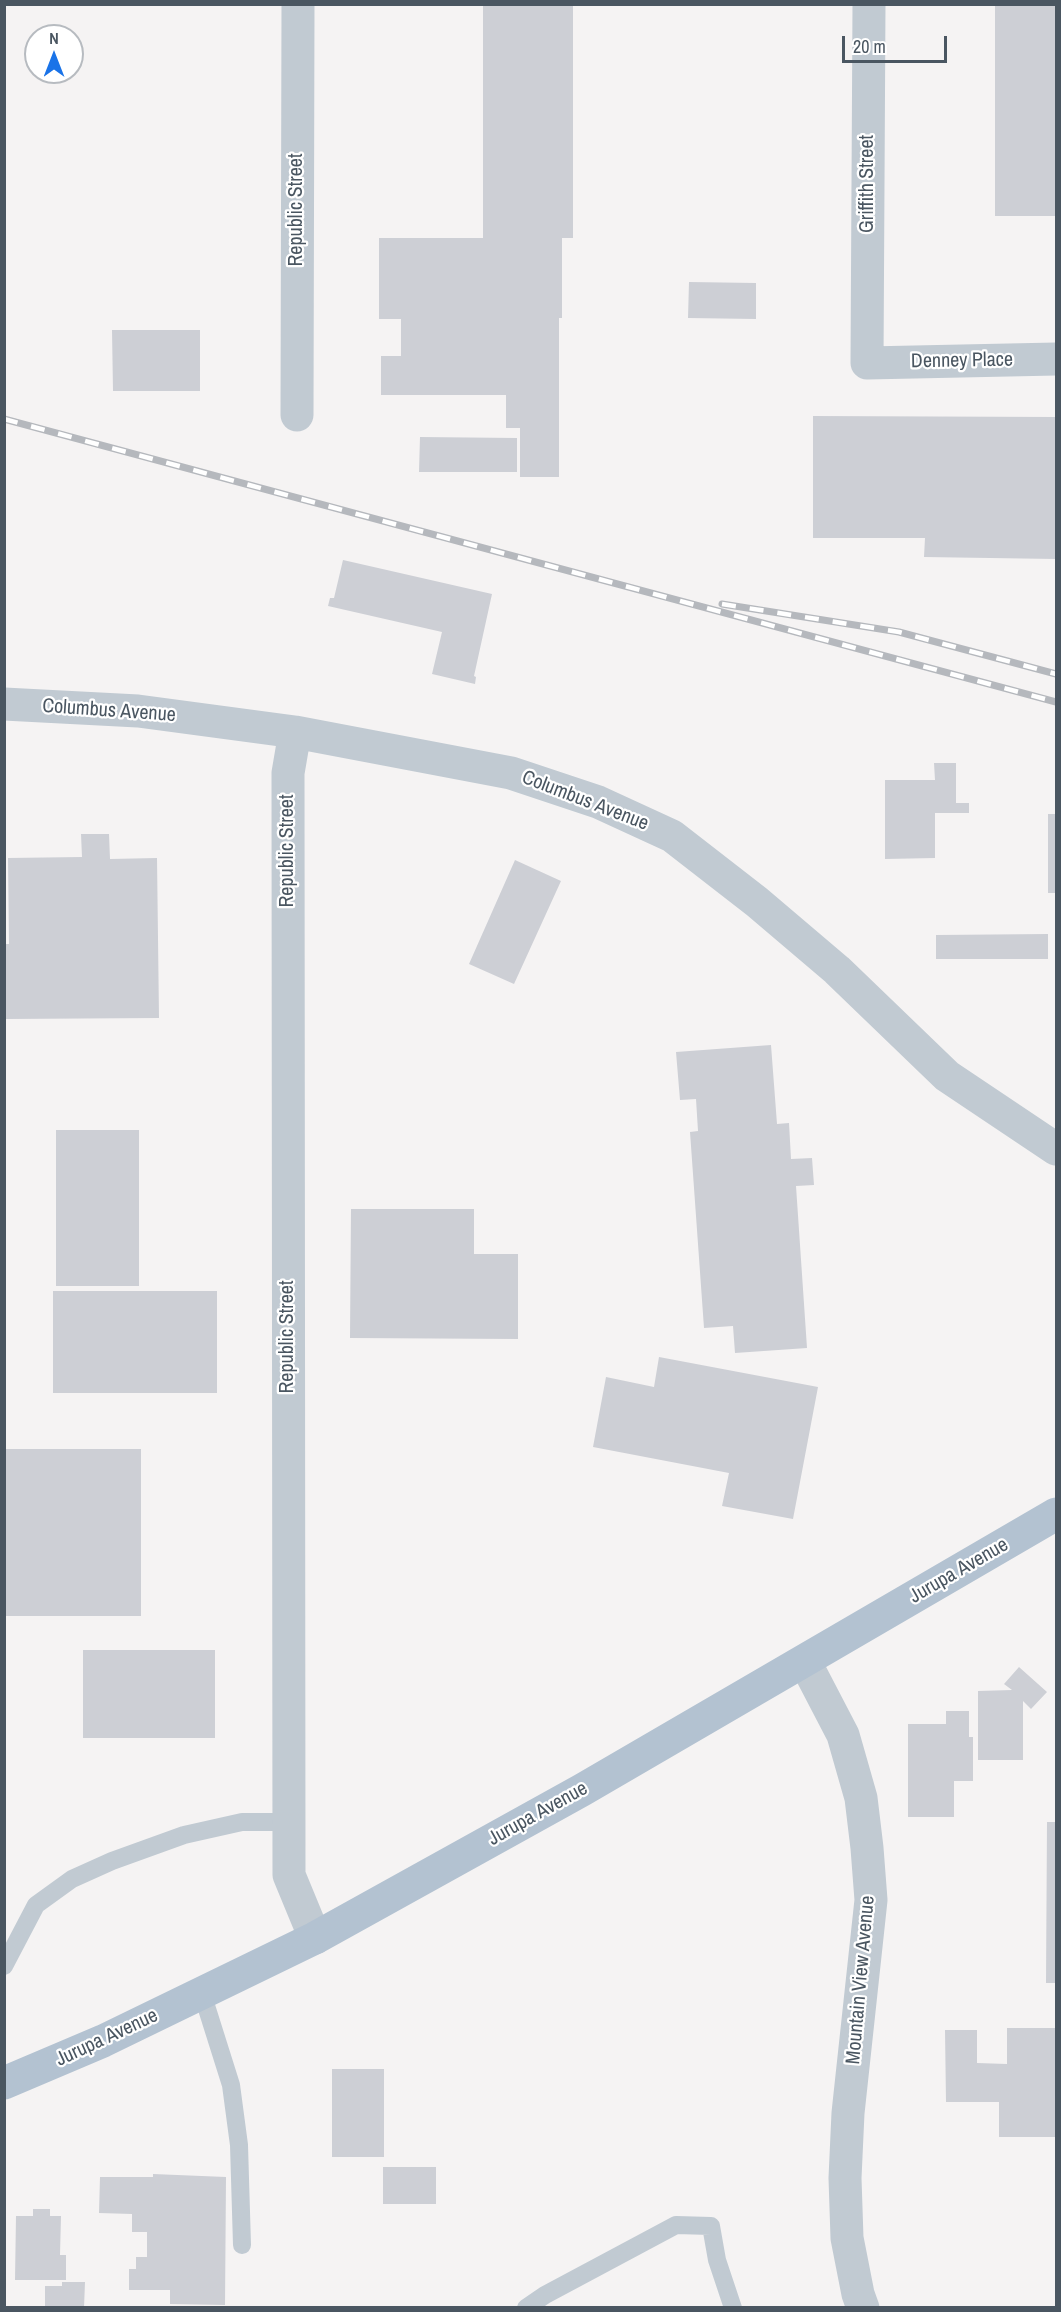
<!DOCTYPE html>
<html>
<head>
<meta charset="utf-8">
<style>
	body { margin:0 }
	#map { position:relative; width:1061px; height:2312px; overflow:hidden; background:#f5f3f3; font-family:"Archivo Narrow",sans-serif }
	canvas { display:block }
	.frame { position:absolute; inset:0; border:6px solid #4a5661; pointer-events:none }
	.north { position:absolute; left:24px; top:24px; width:60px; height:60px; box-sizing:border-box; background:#fff; border:2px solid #b7bbc0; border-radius:50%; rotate:0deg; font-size:16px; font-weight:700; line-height:24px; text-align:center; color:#4a5661 }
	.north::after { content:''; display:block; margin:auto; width:21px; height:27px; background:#1a73e8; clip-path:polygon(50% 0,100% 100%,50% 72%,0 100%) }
	.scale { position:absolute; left:842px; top:36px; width:105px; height:27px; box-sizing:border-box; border:3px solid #4a5661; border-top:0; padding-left:8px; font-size:18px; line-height:21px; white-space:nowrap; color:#4a5661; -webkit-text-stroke:4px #fff; paint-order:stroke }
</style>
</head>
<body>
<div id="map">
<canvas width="1061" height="2312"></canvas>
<div class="frame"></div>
<div class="north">N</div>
<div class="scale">20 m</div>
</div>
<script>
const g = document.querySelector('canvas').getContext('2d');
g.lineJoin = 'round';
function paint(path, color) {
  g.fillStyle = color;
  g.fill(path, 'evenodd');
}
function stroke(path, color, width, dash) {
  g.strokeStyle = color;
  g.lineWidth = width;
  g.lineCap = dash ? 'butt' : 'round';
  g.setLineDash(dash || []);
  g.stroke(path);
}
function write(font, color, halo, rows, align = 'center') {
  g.font = font + ' "Archivo Narrow",sans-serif';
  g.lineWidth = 4.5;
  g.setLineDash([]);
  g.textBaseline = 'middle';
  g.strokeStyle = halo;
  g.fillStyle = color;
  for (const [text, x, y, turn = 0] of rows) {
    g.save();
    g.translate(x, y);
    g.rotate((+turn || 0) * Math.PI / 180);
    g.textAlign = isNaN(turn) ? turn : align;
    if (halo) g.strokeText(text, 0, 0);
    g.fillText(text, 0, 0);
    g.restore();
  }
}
const building = new Path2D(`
	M483,4H573V238H562V318H559V477H520V428H506V395H381V356H401V319H379V238H483Z
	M995,4H1056V216H995Z
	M689,282L756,283V319L688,318Z
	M112,330H200V391H113Z
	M813,416L1056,417V559L924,557L925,538H813Z
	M420,437L517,438V472H419Z
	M343,560L492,594L474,676L476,677L475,684L432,674L442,632L328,606L330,598H334Z
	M934,763H956V803H969V813H935V858L885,859V780H935Z
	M1048,814H1056V893H1048Z
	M81,834H109L110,859L157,858L159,1018L6,1019L4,944H9L8,858L82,857Z
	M515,860L561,881L514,984L469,964Z
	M1048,934V959H936V935Z
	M771,1045L777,1124L789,1123L791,1159L812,1158L814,1185L796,1186L807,1348L735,1353L733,1326L704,1328L690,1132L698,1131L696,1099L680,1100L676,1052Z
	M56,1130H139V1286H56Z
	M351,1209H474V1254H518V1339L350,1338Z
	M53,1291H217V1393H53Z
	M659,1357L818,1387L793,1519L722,1506L729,1473L593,1447L606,1377L654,1387Z
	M5,1449H141V1616H5Z
	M83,1650H215V1738H83Z
	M1019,1667L1047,1692L1031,1709L1023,1701V1760H978V1691L1012,1690L1004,1684Z
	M946,1711H969V1737H973V1781H954V1817H908V1724H946Z
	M1047,1822H1056V1983H1046Z
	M1007,2028H1056V2137H999V2102H946L945,2030H977V2063L1007,2064Z
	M332,2069H384V2157H332Z
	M383,2167H436V2204H383Z
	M153,2174L226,2177L225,2305L170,2304V2290H129V2269H136V2257H147V2232H132V2214L99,2213L100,2177H153Z
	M33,2209H50V2216H61L60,2255H66V2280H15L16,2216H33Z
	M62,2282H85L84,2308H45V2286H62Z`);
const service = new Path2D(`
	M4,1966L36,1905L72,1879L112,1861L184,1835L242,1822H289
	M202,1993L231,2085L239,2145L242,2245
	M526,2308L545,2295L676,2225L711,2226L717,2260L733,2308`);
const minor = new Path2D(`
	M869,4L867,363L1056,359
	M297,415L298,4
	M4,704L138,711L295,732L511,773L598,802L672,836L757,902L837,970L947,1076L1056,1149
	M295,732L288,773L289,1875L315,1938
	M805,1662L843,1735L861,1798L867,1848L871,1900L848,2113L845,2178L847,2238L858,2294L863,2308`);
const primary = new Path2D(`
	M4,2083L103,2041L315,1938L582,1790L1056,1514`);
const rail = new Path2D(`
	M4,419L1056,702
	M722,604L899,632L1056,674`);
const streetNames = [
	["Griffith Street",868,184,-90],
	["Republic Street",297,210,-90],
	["Denney Place",962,361,-1],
	["Columbus Avenue",109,711,4],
	["Columbus Avenue",585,801,21],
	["Republic Street",288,851,-90],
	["Republic Street",288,1337,-90],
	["Jurupa Avenue",959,1571,-30],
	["Jurupa Avenue",538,1814,-29],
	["Mountain View Avenue",861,1980,-85],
	["Jurupa Avenue",107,2038,-25]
];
paint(building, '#cdcfd5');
stroke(service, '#c1cad2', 18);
stroke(minor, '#c1cad2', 33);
stroke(primary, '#b3c2d1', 33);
stroke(rail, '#b5b8bd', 7);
stroke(rail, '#fff', 4.5, [14]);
write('20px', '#4a5661', '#fff', streetNames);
</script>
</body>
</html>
